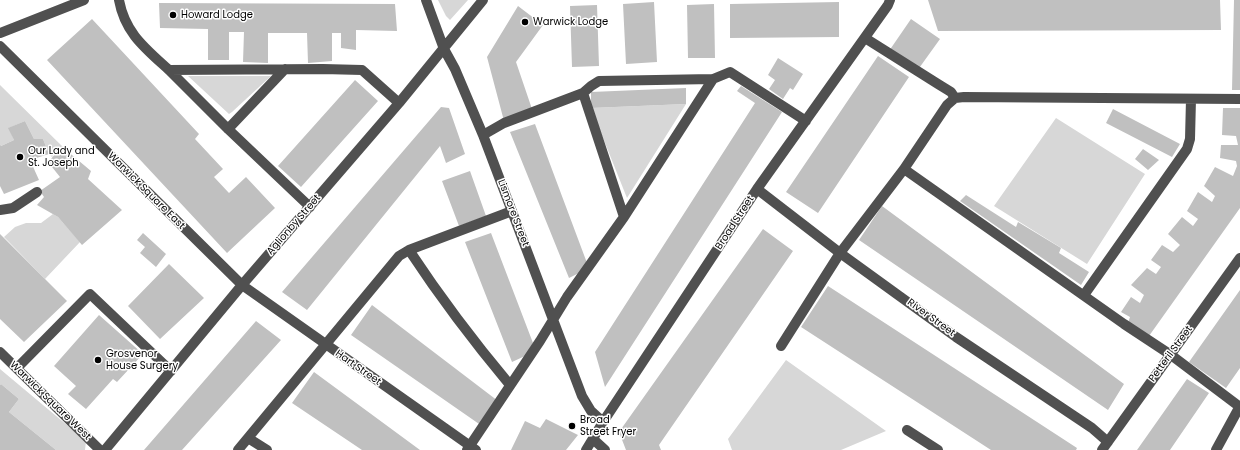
<!DOCTYPE html>
<html>
<head>
<meta charset="utf-8">
<style>
	body { margin:0 }
	canvas { display:block; background:#fff }
</style>
</head>
<body>
<canvas width="1240" height="450"></canvas>
<script>
const g = document.querySelector('canvas').getContext('2d');
g.lineJoin = 'round';
function paint(path, color) {
  g.fillStyle = color;
  g.fill(path, 'evenodd');
}
function stroke(path, color, width, dash) {
  g.strokeStyle = color;
  g.lineWidth = width;
  g.lineCap = dash ? 'butt' : 'round';
  g.setLineDash(dash || []);
  g.stroke(path);
}
function write(font, color, halo, rows, align = 'center') {
  g.font = font + ' Poppins,sans-serif';
  g.lineWidth = 3;
  g.setLineDash([]);
  g.textBaseline = 'middle';
  g.strokeStyle = halo;
  g.fillStyle = color;
  for (const [text, x, y, turn = 0] of rows) {
    g.save();
    g.translate(x, y);
    g.rotate((+turn || 0) * Math.PI / 180);
    g.textAlign = isNaN(turn) ? turn : align;
    if (halo) g.strokeText(text, 0, 0);
    g.fillText(text, 0, 0);
    g.restore();
  }
}
const green = new Path2D(`
	M438,0H468L450,20L446,16Z
	M188,76H271L232,112L229,114Z
	M0,85L66,150L62,153L58,150L52,157L49,154L43,139H34L25,121L9,128L14,140L1,146L0,144Z
	M686,104L627,198L591,108Z
	M1056,118L1145,174L1087,264L994,206Z
	M53,214L58,217L80,242L45,279L4,237L15,227L26,223H41Z
	M786,360L886,431L841,450H732L728,439Z
	M0,369L86,441L85,450H56L9,412L19,399L1,384L0,385Z`);
const building = new Path2D(`
	M928,0H1220L1221,30L938,31Z
	M1234,0H1240V90H1232Z
	M654,2L657,62L626,64L623,4Z
	M839,2V37L730,38V4Z
	M159,3L395,4L397,31L356,30V50L341,48V33H332V61L308,63L307,33H268V63L243,62L244,32H229V60H208V29L160,28Z
	M714,4L715,58H688L687,5Z
	M597,5L599,66L572,67L570,6Z
	M518,6L543,25L516,62L532,109L504,121L487,57Z
	M92,19L199,134L195,139L223,169L214,177L229,193L246,177L275,208L227,253L47,60Z
	M911,19L940,39L917,71L889,51Z
	M878,56L909,77L818,213L786,192Z
	M778,58L803,74L793,90L790,88L783,99L769,89L775,80L768,75Z
	M355,80L378,101L301,187L278,166Z
	M741,86L782,112L605,387L595,352L755,103L737,91Z
	M686,88V104L591,108V92Z
	M441,107L449,108L465,154L446,163L440,146L307,310L282,292Z
	M1223,108H1240V208L1149,336L1128,323L1130,317L1121,312L1131,297L1140,303L1144,295L1131,285L1147,268L1156,274L1161,267L1151,260L1162,245L1173,252L1180,245L1168,234L1182,217L1193,226L1198,219L1187,211L1198,192L1212,202L1215,196L1204,186L1215,167L1233,176L1237,166L1236,161L1220,158L1221,145H1238L1236,136L1222,135Z
	M1113,109L1180,144L1172,157L1106,123Z
	M25,121L34,139H43L49,154L30,160L39,180L4,194L0,186V144L1,146L14,140L8,128Z
	M535,124L587,263L579,273L569,278L510,132Z
	M1143,149L1159,160L1148,170L1135,159Z
	M59,150L62,153L66,150L91,171L88,179L122,210L82,245L58,217L37,205L44,197L40,191L60,177L48,162Z
	M470,171L486,216L459,226L442,181Z
	M966,195L1016,227L1018,222L1061,248L1059,253L1089,272L1081,285L960,201Z
	M882,206L1124,384L1108,410L859,240Z
	M763,229L793,251L659,445L661,450H626L619,432Z
	M143,233L166,254L156,267L140,253L145,247L137,240Z
	M491,233L533,343L525,356L512,362L465,242Z
	M0,234L67,301L24,342L0,319Z
	M169,264L204,298L160,339L128,306Z
	M828,286L1077,448L1076,450H991L801,327Z
	M1240,290V368L1226,388L1189,362Z
	M372,305L498,401L482,426L351,335Z
	M99,315L143,354L117,382L113,379L86,409L68,394L76,386L54,366Z
	M256,321L281,340L182,450H144Z
	M314,372L420,450H362L292,403Z
	M1187,379L1209,393L1170,450H1137Z
	M1,384L19,399L9,412L56,450H0V385Z
	M546,419L578,435L566,450H511L525,421L540,428Z`);
const minor = new Path2D(`
	M119,0C125,33 145,48 169,70L323,69L362,70L399,103
	M426,0L444,49L455,69L483,135L582,396L591,411L603,422
	M0,33L84,0
	M865,38L938,84L951,92L955,98
	M0,46L242,285L476,450
	M169,70L228,129L310,207
	M583,93L624,217
	M228,129L285,69
	M483,135L504,123L583,93L591,86L599,81L713,79L730,72L806,121
	M904,169L1124,324L1171,355L1240,407
	M757,189L840,253L956,337L1092,428L1108,442
	M0,210L13,208L37,192
	M409,250C440,297 474,342 510,385
	M1084,295L1187,149L1190,139L1191,99
	M781,346L840,253L904,169L947,105L955,98L964,97L1240,99
	M0,352L100,450
	M17,368L90,294L171,371
	M907,430L938,450
	M248,438L267,450
	M593,439L605,450
	M105,450L242,285L399,103L483,0
	M238,450L399,256L409,250L512,211
	M467,450L540,341L567,297L624,217L713,79
	M586,450L603,422L757,189L888,5L890,0
	M1102,450L1240,258
	M1216,450L1240,406`);
const markers = [
	[173,15,4,"#000"],
	[525,22,4,"#000"],
	[20,157,4,"#000"],
	[98,360,4,"#000"],
	[572,426,4,"#000"]
];
const poiNames = [
	["Howard Lodge",181,15],
	["Warwick Lodge",533,22],
	["Our Lady and",28,151],
	["St. Joseph",28,163],
	["Grosvenor",106,354],
	["House Surgery",106,366],
	["Broad",580,420],
	["Street Fryer",580,432]
];
const streetNames = [
	["Warwick Square East",146,191,45],
	["Lismore Street",513,213,69],
	["Broad Street",735,223,-57],
	["Aglionby Street",294,225,-49],
	["River Street",931,318,36],
	["Petteril Street",1171,354,-54],
	["Hart Street",358,368,35],
	["Warwick Square West",50,401,44]
];
paint(green, '#d7d7d7');
paint(building, '#c0c0c0');
stroke(minor, '#505050', 10);
for (const [x, y, r, color] of markers) {
  const dot = new Path2D();
  dot.arc(x, y, r, 0, 2 * Math.PI);
  g.fillStyle = color;
  g.fill(dot);
  stroke(dot, '#fff', 1.5);
}
write('10px', '#000', '#fff', poiNames, 'left');
write('10px', '#000', '#fff', streetNames);
</script>
</body>
</html>
